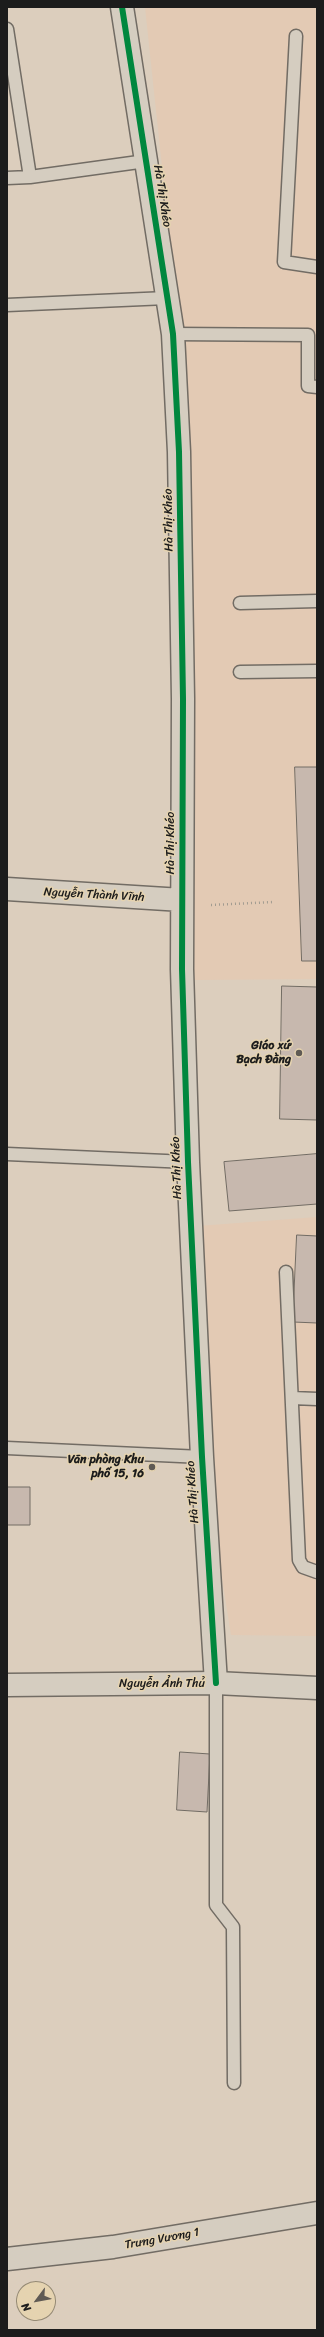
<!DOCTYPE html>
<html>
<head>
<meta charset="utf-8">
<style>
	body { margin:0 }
	#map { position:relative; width:324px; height:2337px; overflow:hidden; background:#dccebd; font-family:Sriracha,sans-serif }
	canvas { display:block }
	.frame { position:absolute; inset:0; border:8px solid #1c1c1c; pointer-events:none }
	.north { position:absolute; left:16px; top:2281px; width:40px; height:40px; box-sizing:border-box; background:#e5d3b0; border:1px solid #958a75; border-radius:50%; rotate:238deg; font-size:11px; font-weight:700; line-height:16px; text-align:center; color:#1c1c1c }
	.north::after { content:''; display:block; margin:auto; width:14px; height:18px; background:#5f5a54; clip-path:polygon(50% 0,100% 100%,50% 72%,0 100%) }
</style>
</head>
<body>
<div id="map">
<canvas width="324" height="2337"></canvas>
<div class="frame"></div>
<div class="north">N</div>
</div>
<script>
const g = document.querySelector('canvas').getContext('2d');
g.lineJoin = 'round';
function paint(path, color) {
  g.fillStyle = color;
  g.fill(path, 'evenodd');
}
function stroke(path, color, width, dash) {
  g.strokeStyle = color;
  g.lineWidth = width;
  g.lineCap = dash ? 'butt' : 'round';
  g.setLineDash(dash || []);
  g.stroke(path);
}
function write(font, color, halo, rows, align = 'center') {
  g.font = font + ' Sriracha,sans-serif';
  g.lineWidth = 3;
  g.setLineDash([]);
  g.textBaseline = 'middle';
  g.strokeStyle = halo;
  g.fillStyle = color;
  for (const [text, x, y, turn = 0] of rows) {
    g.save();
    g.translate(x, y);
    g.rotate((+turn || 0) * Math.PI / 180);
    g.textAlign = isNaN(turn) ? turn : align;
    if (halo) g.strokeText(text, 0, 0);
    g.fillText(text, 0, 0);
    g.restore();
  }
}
const built = new Path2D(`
	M145,7H317V979L194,980L184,374Z
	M317,1217V1636L231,1635L213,1521L198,1226Z`);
const building = new Path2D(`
	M295,767H317V961H302Z
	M282,986L317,987V1120L280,1119Z
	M317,1154V1204L229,1211L224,1162Z
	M297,1235L317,1236V1323L293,1322Z
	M7,1487H30V1525H7Z
	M180,1752L210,1754L207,1812L177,1810Z`);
const path = new Path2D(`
	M211,905L274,902`);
const lane = new Path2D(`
	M7,29L30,177L146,161
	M296,36L284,262L317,267
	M7,178L30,177
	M7,305L167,298
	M173,334L308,335V386L317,387
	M240,603L317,601
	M240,672L317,671
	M7,1154L188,1162
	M286,1272L299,1560L303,1567L317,1572
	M292,1398L317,1399
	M7,1448L202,1457
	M216,1683V1905L233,1927L234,2083`);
const street = new Path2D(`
	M122,7L173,334L179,452L183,699L182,969L188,1162L202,1457L216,1683
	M7,889L182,900
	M7,2259L113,2247L317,2213`);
const secondary = new Path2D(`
	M7,1685L216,1683L317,1688`);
const cycleway = new Path2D(`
	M122,7L173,334L179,452L183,699L182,969L188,1162L202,1457L216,1683`);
const markers = [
	[299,1053,4,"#5f5a54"],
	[152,1467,4,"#5f5a54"]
];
const streetNames = [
	["Hà Thị Khéo",162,196,81],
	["Hà Thị Khéo",169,520,-91],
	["Hà Thị Khéo",171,843,-90],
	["Nguyễn Thành Vĩnh",94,895,3],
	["Hà Thị Khéo",177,1168,-92],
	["Hà Thị Khéo",193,1492,-94],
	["Nguyễn Ảnh Thủ",162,1684],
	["Trưng Vương 1",162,2239,-10]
];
const poiNames = [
	["Giáo xứ",291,1046],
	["Bạch Đằng",291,1060],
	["Văn phòng Khu",144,1460],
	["phố 15, 16",144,1474]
];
paint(built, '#e3cab4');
paint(building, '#c7b8ae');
stroke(building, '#726c64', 1);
stroke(lane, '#726c64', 15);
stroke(street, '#726c64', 25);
stroke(secondary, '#726c64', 25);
stroke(path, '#a19b90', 2.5, [1, 3]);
stroke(lane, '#d5cdc0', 12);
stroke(street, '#d5cdc0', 22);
stroke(secondary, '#d5cdc0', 22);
stroke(cycleway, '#00873e', 6);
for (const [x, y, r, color] of markers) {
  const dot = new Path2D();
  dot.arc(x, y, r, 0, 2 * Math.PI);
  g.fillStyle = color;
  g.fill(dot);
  stroke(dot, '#e5d3b0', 1.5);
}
write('12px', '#1c1c1c', '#e5d3b0', streetNames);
write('bold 12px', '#1c1c1c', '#e5d3b0', poiNames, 'right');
</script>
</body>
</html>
